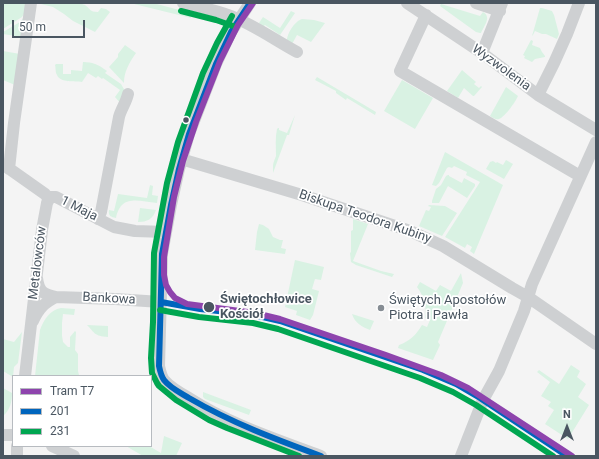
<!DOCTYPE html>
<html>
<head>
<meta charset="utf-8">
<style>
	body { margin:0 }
	#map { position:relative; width:599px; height:459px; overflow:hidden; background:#f4f4f4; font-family:Roboto,sans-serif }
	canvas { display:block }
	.frame { position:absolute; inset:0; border:4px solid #4a5661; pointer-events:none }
	.legend { position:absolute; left:12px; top:375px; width:140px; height:72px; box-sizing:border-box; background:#fff; border:1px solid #b7bbc0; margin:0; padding:5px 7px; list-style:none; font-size:12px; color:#4a5661 }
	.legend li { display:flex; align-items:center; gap:8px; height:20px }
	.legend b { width:20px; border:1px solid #b7bbc0 }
	.north { position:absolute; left:547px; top:407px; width:40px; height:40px; -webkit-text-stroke:3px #fff; paint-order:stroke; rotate:0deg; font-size:11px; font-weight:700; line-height:16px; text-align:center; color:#4a5661 }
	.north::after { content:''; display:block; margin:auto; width:14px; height:18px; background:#4a5661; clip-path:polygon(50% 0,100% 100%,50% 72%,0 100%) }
	.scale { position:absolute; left:12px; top:20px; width:73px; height:18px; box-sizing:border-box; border:2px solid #4a5661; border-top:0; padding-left:5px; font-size:12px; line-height:14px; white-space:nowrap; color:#4a5661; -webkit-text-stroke:3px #fff; paint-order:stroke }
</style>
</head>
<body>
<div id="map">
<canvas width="599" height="459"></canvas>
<div class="frame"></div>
<ul class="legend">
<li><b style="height:5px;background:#8e44ad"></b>Tram T7</li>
<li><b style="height:5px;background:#0065bd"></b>201</li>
<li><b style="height:5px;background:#00a651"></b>231</li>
</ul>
<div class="north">N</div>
<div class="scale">50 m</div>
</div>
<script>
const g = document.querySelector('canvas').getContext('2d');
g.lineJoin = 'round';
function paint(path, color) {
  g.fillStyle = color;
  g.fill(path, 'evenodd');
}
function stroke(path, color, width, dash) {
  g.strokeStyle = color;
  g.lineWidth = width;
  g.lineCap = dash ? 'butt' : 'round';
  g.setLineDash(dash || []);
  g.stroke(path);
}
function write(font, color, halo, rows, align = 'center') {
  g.font = font + ' Roboto,sans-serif';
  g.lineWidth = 3.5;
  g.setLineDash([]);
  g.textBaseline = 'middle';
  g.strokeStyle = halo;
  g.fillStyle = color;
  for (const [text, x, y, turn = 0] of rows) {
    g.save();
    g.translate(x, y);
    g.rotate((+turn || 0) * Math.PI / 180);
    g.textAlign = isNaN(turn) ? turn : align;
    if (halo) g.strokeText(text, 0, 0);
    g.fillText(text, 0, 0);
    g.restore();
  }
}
const green = new Path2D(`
	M3,3H26L24,14L22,17L3,29Z
	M37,3H79C81,4 83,4 85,5C91,9 89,12 98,12L101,8L106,9L110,12L95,32L73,21L64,14L53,7Z
	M130,3H153L183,11L190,15L191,18Z
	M441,4L480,16L483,12C492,17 484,26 481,33H480L476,32L440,6Z
	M540,8H542L552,11L554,15L559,34L557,39L546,34H542L535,31L533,35L532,36Z
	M291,11L295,13L280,35L265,25L263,27L259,23L263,17L280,28Z
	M24,17L22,37L3,34V32L20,22Z
	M302,19L314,20L325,23L311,42L297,35L292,44L287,41C287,33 295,21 302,19Z
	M531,40L533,41L532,45L540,48L542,52L545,56V57L535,59L532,62L524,58L525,56L523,55Z
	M125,45L136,53C129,63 124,72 124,83L109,67L118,57V54Z
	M3,51L20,54L15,85L3,80Z
	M83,62C93,62 99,65 107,71L105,73L121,84L125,91L121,104L115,97L120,90L103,78L102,79L98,76L96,78L88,73L82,82C75,81 60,83 57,75C55,72 56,68 55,65L56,64H63V74H71V70L82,71Z
	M462,70L476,82L474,84L479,88L481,86L482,87L474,96H473L464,88L458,98L447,91Z
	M317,77L376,112L375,115L347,98L346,100L336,93V91L315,80Z
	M402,80L433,98L415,129L384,111Z
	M506,87L518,96C516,101 505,117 499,119C496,120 493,118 490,116Z
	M295,115L289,135H287L273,173C273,170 273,168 273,166C273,162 275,159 276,156C276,147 275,138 277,129L278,128H279V130L287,133Z
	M445,152L503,185L474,254L470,251L472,247L467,244L465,248L445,237L480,182L466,175L467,172L454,166L452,168L449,167L447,168L439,183L436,186L432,185Z
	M506,160L513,164L504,179L486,169L490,162L493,161L496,163L497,162L503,165Z
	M448,175H449V176L462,183L464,178L475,184V186L467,198L448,186L439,203H432V201L436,189L441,185L446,176Z
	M150,185L153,186L152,195L158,196L157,203C138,201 121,194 116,218C111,217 108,216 109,210L114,211L118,194L147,198Z
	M429,205L445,206L457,213L442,236L419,226L426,210L429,211L431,207L428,206Z
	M140,208L156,210C153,219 147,222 138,222Z
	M353,219L368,224L353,261L381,271L394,274L392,277L356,265L351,262L350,253L351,252V231L353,230Z
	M259,224L263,225L269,229L273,237L280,240H283L281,248L286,249L285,254L255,250L257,232Z
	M295,260L324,267L321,280L315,279L312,289L319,291L313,315L310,320L296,315L297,311L285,307Z
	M461,273L463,283L438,342L440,345L433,360L398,348L399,345C410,341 416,335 422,325L427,327L430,320L425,318C427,306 424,296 417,287L420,282L436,291L440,285L451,291Z
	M61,308L75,309L74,315L63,314L62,323V336L63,342L68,347H70V337L75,331L76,332L75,350L78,354V371L79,375L78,376H35L40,330C44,319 50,310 61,308Z
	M352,314L374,321L370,330C362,327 355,323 352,314Z
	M87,325L108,326V337C94,336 95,333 87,325Z
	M22,332L18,363L14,367L13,377L3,371V339L14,342Z
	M571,365L580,371L577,377L586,384L578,397L589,405L568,439L545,424L554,410L548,406L551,402L541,396L550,382L537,372L539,370L559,384Z
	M3,388L12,393C12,402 10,410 3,416Z
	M203,392L251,410L249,415L205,399L203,397Z
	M164,436L182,443L176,456H143L126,446H149L161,453Z`);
const minor = new Path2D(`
	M183,3C199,7 216,10 231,16C254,25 275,40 297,52
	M250,3L231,32L216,64L189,134L179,169L171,205L162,254L159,366C160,370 161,376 164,380C169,386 182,394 189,398C229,424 276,439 321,456
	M407,3L482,53L538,95L596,130
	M476,3L500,11
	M426,15L400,71L580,176
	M482,53L502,3
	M538,95L554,63L567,34L579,3
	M181,159L302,195L410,231L443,246L512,288L528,297L596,344
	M4,165L45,194L49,199
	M9,169L14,123L31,3
	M49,199L51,197H56L114,227L135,231L166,232
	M98,219L101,212L119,117C121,109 126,103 128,94
	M37,278C39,292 43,294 56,297L115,299L161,302
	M33,321C38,309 44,303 56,297
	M25,376L42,230L47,203L49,199
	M3,435H13
	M52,446L74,456
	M17,456V446
	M461,456L483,400L499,371L524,311L532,284L596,142`);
const bus1 = new Path2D(`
	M250,3L231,32L216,64L189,134L179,169L171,205L162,254L159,366C160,371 161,376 164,380C170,388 181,393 189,398C232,423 275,439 321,456
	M161,302L200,309L254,315L280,321L423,370L456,384L480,398L567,456`);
const bus2 = new Path2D(`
	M181,11L216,20L236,27
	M232,16L217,43L203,73L178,142L167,183L154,253L153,322L151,358L152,373L157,383L159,386L176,400L209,420L227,428L299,456
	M160,310L199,317L253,323L278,329L420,378L453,392L476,405L553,456`);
const tram1 = new Path2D(`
	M253,3L238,25L220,61L196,122L183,161L174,197L164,257V275L166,285L170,292L175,298L187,304L255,313L280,319L386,355L441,375L468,388L572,456`);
const markers = [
	[186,120,3.5,"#4a5661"],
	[209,307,6,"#4a5661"],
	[381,308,4,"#868d94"]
];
const streetNames = [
	["Wyzwolenia",501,68,36],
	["1 Maja",79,209,27],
	["Biskupa Teodora Kubiny",365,217,19],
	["Metalowców",38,263,-83],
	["Bankowa",109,299,3]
];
const stopNames = [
	["Świętochłowice",220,300],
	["Kościół",220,315]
];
const poiNames = [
	["Świętych Apostołów",389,301],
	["Piotra i Pawła",389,316]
];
paint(green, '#d9f2e3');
stroke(minor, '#ced0d2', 12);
stroke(bus1, '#0065bd', 6);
stroke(bus2, '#00a651', 6);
stroke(tram1, '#8e44ad', 6);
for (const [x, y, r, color] of markers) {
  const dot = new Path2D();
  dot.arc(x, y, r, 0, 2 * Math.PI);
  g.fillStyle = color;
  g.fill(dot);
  stroke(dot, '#fff', 1.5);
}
write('13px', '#4a5661', '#fff', streetNames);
write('bold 13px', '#4a5661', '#fff', stopNames, 'left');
write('13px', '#4a5661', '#fff', poiNames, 'left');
</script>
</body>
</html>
